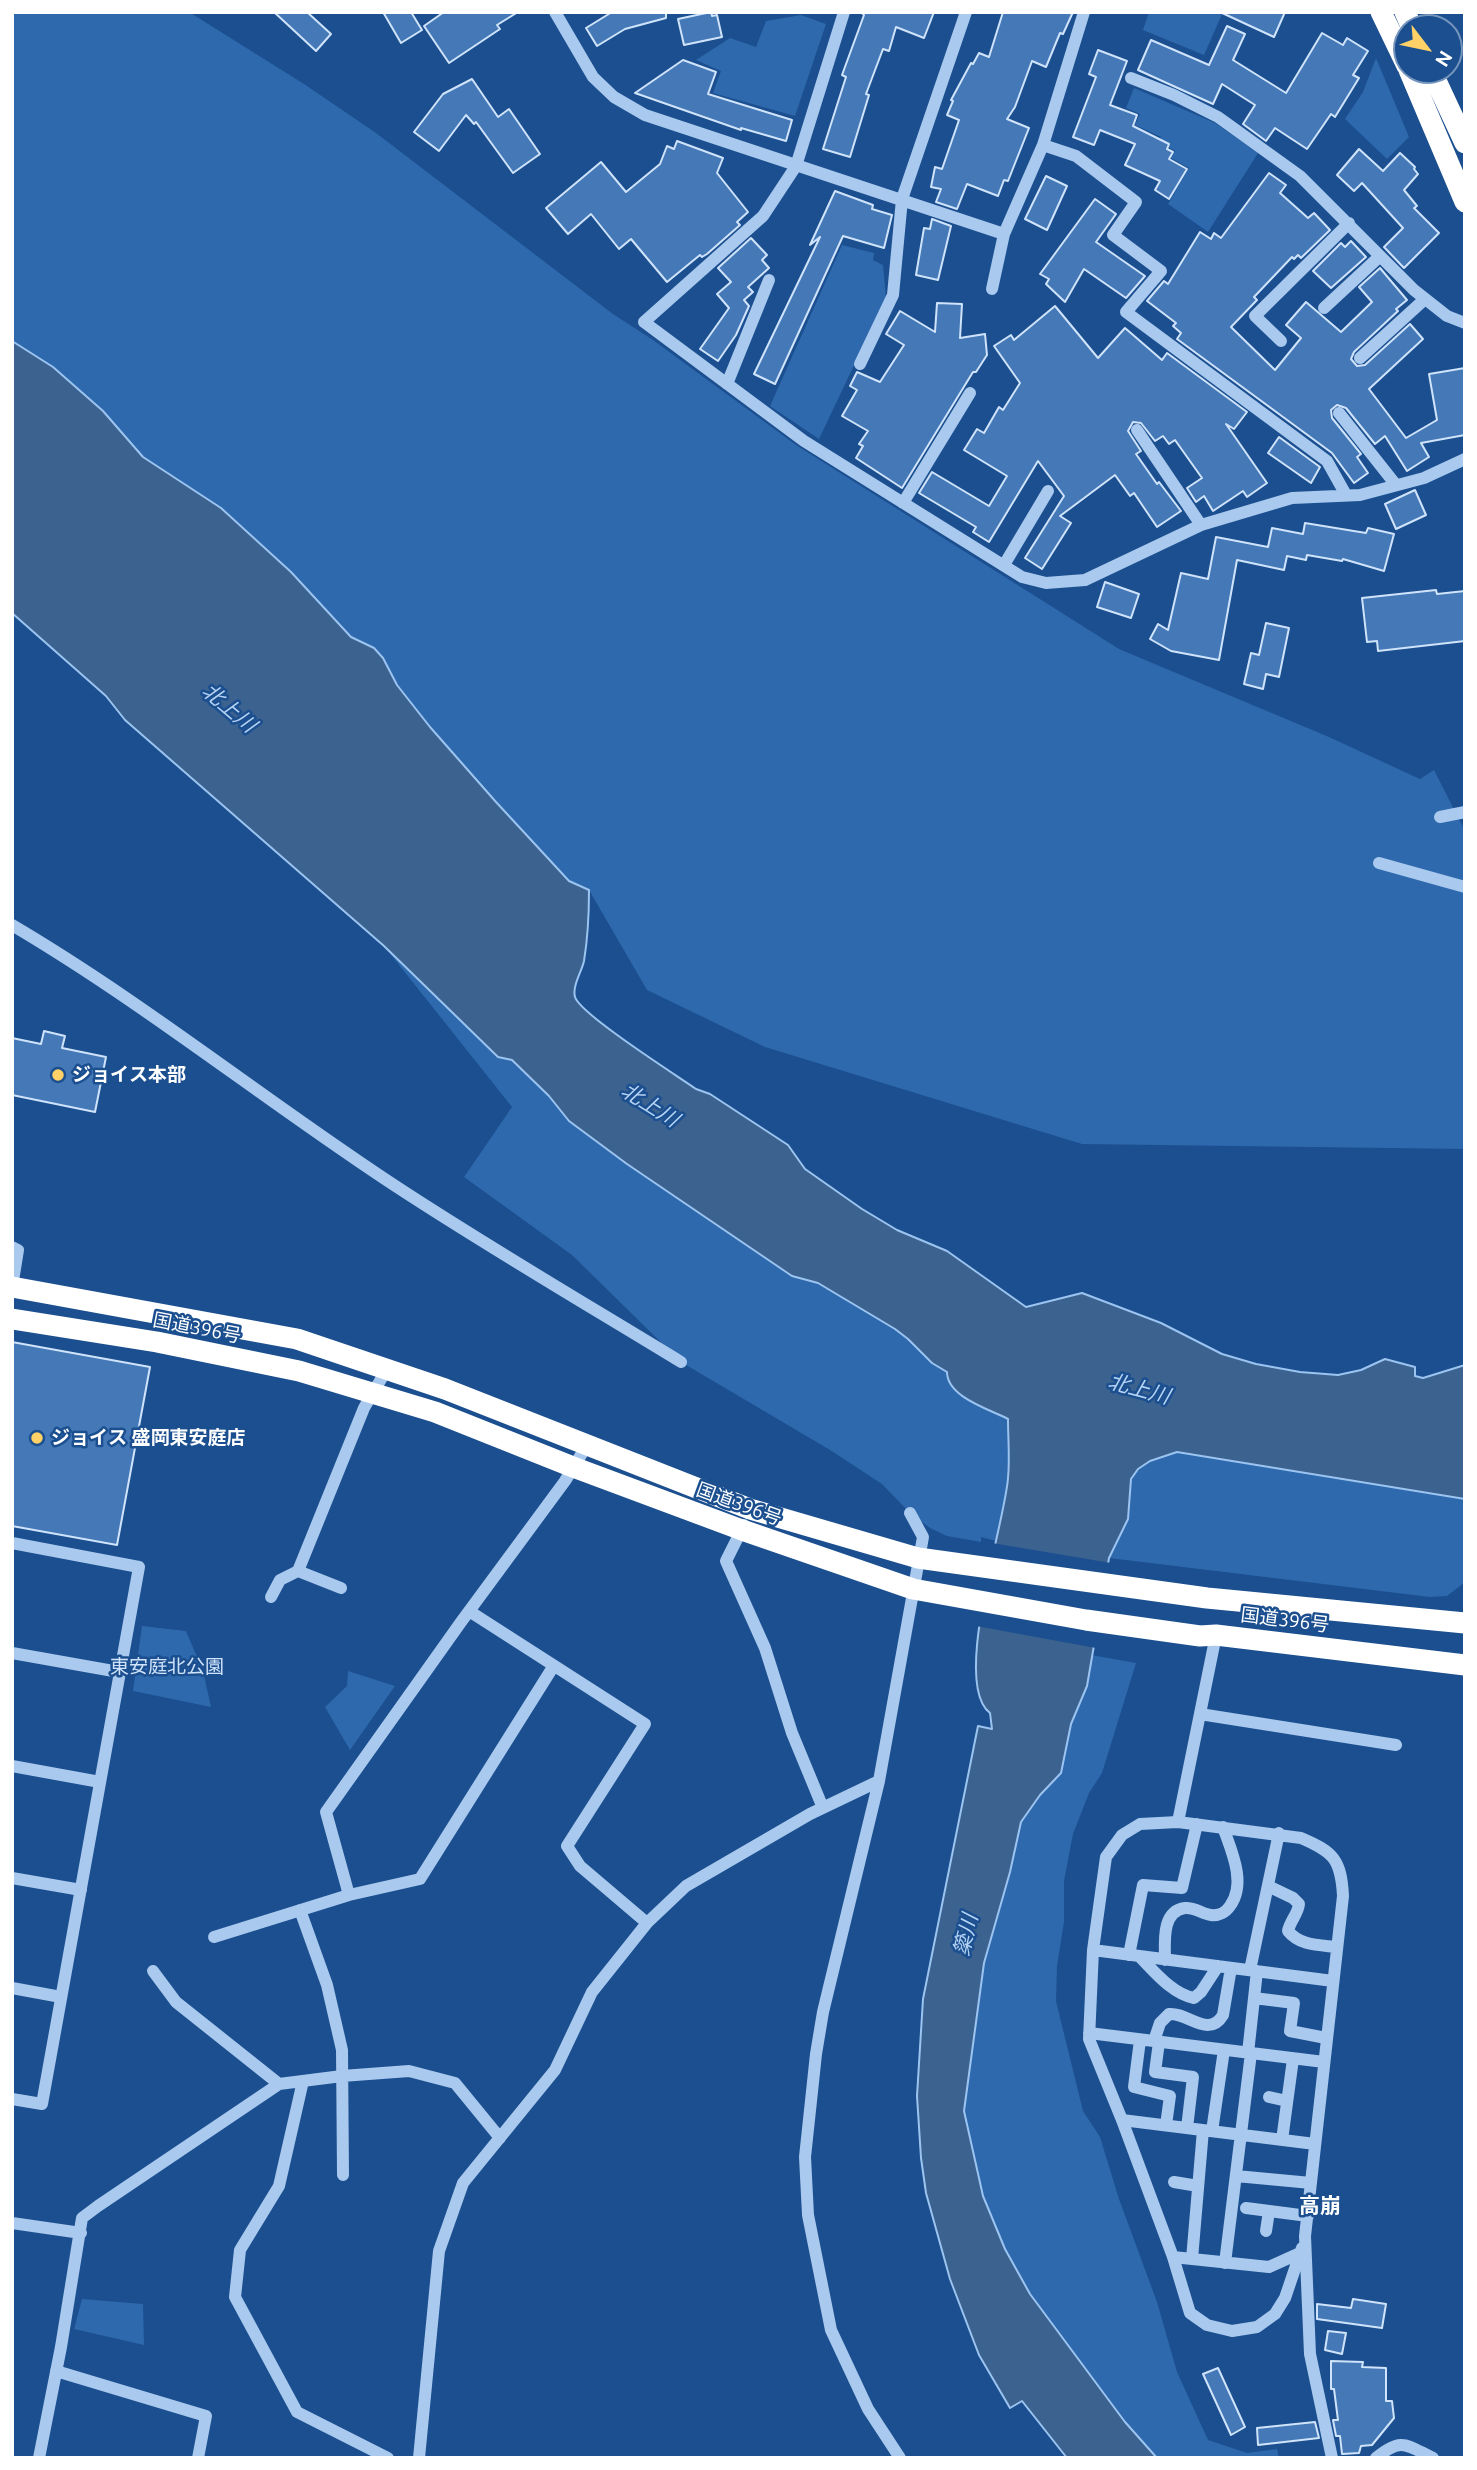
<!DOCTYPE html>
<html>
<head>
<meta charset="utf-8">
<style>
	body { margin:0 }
	#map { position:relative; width:1477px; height:2470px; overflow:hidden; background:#1b4f8f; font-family:Ubuntu,sans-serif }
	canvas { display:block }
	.frame { position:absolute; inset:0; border:14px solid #fff; pointer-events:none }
	.north { position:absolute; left:1393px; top:14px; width:70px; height:70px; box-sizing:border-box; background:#1b4f8f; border:2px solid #7695bc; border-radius:50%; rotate:122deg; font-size:19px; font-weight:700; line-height:28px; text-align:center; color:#fff }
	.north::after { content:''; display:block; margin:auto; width:24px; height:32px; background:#ffd166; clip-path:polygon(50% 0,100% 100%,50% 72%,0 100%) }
</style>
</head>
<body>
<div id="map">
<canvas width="1477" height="2470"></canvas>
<div class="frame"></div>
<div class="north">N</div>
</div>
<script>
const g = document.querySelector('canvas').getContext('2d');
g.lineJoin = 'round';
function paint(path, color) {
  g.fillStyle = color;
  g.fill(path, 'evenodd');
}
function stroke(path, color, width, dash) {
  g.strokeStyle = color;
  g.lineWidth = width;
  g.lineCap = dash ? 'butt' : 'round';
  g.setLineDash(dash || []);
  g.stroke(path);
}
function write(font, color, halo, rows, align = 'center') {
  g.font = font + ' Ubuntu,"Noto Sans JP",sans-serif';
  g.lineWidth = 5;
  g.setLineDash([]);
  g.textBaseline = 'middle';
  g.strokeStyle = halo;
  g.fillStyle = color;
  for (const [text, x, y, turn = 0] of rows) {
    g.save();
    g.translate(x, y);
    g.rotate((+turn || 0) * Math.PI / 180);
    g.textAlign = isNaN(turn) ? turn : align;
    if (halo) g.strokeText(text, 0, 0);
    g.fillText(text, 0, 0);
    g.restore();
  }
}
const green = new Path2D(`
	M12,12H189L304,84L376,133L613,314L653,340L796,445L1119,649L1329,737L1420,779L1434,770L1465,831V1149L1082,1144L765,1047L647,990L589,890L569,881L496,802L430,727L397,685L383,658L374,648L351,637L291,572L221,508L143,457L103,411L53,367L12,341Z
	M1149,12H1223L1204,55L1143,30Z
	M801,15L826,24L795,116L713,93L721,71L696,60L730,38L756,47L766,21Z
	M1376,58L1409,137L1387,159L1345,119L1363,92Z
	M1134,88L1215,123L1258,153L1208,232L1168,204L1189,168L1171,158L1175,151L1159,142L1161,137L1135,125L1140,114L1126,108Z
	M842,245L874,253L873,260L883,265L886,298L819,439L770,406Z
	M384,946L498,1057L512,1060L549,1096L569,1121L627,1164L792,1276L818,1283L895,1329L908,1339L932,1363L947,1372L957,1392L1008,1419V1479L996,1541L981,1537V1542L947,1536L930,1528L910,1513L882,1484L830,1450L681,1362L572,1255L464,1177L512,1107Z
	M1176,1452L1465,1499V1582L1447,1596L1430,1597L1109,1558L1128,1519L1131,1479L1138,1469L1150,1461Z
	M142,1626L186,1631L203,1671L211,1707L133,1691Z
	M1091,1655L1136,1663L1102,1773L1089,1793L1073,1834L1064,1881V1922L1057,1966L1056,2001L1083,2111L1100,2137L1119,2199L1157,2302L1177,2372L1208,2440L1247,2453L1277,2449L1279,2458H1157L1125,2422L1030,2294L1005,2249L983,2196L963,2110L984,1963L1010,1872L1021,1821L1040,1795L1061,1773L1071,1724L1087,1686Z
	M348,1671L395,1686L350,1750L325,1707L347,1686Z
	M82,2299L143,2304L144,2345L74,2329Z`);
const water = new Path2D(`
	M12,341L53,367L103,411L143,457L221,508L291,572L351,637L374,648L383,658L397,685L430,727L496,802L569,881L589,890C589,914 588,937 584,961C582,971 572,986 575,997C580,1014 676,1075 696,1089L710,1094L788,1145L805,1169L862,1209L897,1230L947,1251L1026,1307L1082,1293L1161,1323L1222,1354L1256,1364L1300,1372L1338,1375L1361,1370L1385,1359L1415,1367V1376L1423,1378L1465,1365V1499L1177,1452L1150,1461L1138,1469L1131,1479L1128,1519L1109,1558L1087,1686L1071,1724L1061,1773L1040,1795L1021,1822L1010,1872L984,1963L964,2111L983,2196L1005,2249L1030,2294L1125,2422L1157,2458H1067L1022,2401L1010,2408L979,2355L950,2279L926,2193L921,2158L917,2096L923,1999L978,1726L992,1729L990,1713C951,1683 1005,1524 1008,1478C1010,1459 1008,1439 1008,1419C989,1409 947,1397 947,1372L932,1363L908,1339L895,1329L818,1283L792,1276L627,1164L569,1121L549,1096L512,1060L498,1057L384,946L125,720L106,696L12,613Z`);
const pier = new Path2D(`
	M992,1543L1111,1563L1096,1648L976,1626Z`);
const building = new Path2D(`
	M274,12H307L331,34L316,51Z
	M383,12H411L422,30L401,43Z
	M444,12H518L497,25L500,29L449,63L424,26Z
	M612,12H666V18L625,29L597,46L586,28Z
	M711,12L712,16L717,15L722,37L684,45L678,19Z
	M861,12H934L924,38L896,27L889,51L883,49L866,94L869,95L850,157L823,149L846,77L842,75L864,15Z
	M1003,12H1073L1063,34L1060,33L1046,67L1032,61L1015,107L1007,119L1029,128L1008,181L1004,180L998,196L967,184L957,209L936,202L941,189L931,187L935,167L942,169L959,120L947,115L953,101L951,100L971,63L973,64L979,53L989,57Z
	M1220,12H1285L1274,37Z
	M1227,26L1245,34L1233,60L1286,93L1322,33L1343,45L1347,38L1368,51L1353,75L1359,78L1335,117L1331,114L1307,149L1275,128L1266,141L1243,124L1255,105L1222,84L1213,104L1138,70L1151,40L1209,65Z
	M1098,50L1127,61L1110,105L1137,115L1133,126L1169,144L1167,149L1173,152L1169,159L1187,169L1169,199L1155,190L1160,181L1125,165L1135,144L1100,130L1094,145L1073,137L1096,77L1089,74Z
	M683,60L716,72L708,94L792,120L786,141L741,128V130L635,93Z
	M472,79L498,117L509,109L540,154L513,173L476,122L474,124L466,115L439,151L414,132L443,94Z
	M677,141L723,158L717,173L748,212L737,222L740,225L707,254L702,257L700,255L667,282L631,239L619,249L591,214L568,234L546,208L601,162L626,192L660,164L667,146L674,149Z
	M1359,149L1383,171L1400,153L1415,167L1414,169L1418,174L1404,190L1417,206L1414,208L1439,233L1404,268L1384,247L1403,228L1362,183L1354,191L1337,175Z
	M1269,173L1286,185L1280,193L1308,218L1314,213L1330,230L1301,258L1298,255L1294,259L1292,257L1254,297L1257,300L1231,327L1275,370L1301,338L1286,325L1306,302L1341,332L1372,302L1359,287L1380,268L1407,300L1396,309L1398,311L1354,352L1351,359L1357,366L1365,365L1410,324L1423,339L1369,389L1406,438L1437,420L1429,374L1465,368V435L1421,443L1429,457L1407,471L1385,436L1375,444L1346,408L1337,405L1331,410L1332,418L1361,454L1357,457L1368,473L1354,483L1332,453L1177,339L1181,333L1173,326L1176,323L1147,301L1164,281L1168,284L1200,232L1211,239L1214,233L1221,238Z
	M1046,176L1067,186L1047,230L1025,219Z
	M835,191L873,205L872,209L892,215L884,248L843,236L775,384L754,374L820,237L810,245Z
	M1095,199L1116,214L1096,242L1145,276L1126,298L1084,269L1065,302L1046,284L1049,279L1040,274Z
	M932,219L951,226L938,280L916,275L924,228L930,229Z
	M751,238L767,255L762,260L769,268L748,287L753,292L744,300L749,306L736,335L718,361L700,349L729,308L717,294L731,282L718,268Z
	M1351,241L1366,257L1331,288L1313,271L1341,243L1345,247Z
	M937,303L962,304L960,338L985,334L987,355L976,372H973L902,488L856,458L863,446L859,444L868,431L842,416L857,390L850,386L857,372L880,382L904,345L886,334L900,311L935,332Z
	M1055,306L1098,358L1125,328L1162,360L1167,353L1247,412L1234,429L1226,424L1267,483L1247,497L1243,491L1213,511L1204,496L1196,502L1187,488L1202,478L1175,440L1169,444L1163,436L1155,441L1141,423L1133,422L1128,431L1141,451L1136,454L1157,484L1159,482L1181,511L1157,527L1134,493L1130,496L1115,475L1060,516L1071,523L1042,569L1025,558L1064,496L1038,461L989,542L973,532L976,527L919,493L932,472L989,506L1007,476L964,450L977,429L984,433L999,407L1003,410L1020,383L994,346L1011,335L1014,340Z
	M1279,437L1320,467L1311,483L1268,453Z
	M1415,490L1426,515L1396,529L1385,504Z
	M1305,523L1366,533L1368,528L1394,534L1384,571L1343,559L1342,561L1307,555L1306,560L1287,556L1284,570L1237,560L1219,660L1171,651L1150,639L1158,624L1168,630L1181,573L1208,579L1216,537L1268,547L1272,528L1303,534Z
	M1105,582L1139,594L1131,618L1097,607Z
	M1436,590L1437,594L1465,591V641L1378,651L1377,641L1367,642L1362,598Z
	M1266,623L1289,628L1279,677L1266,674L1263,689L1244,684L1251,653L1259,655Z
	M44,1031L65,1036L62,1048L106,1057L95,1112L12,1095V1038L41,1044Z
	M12,1342L150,1367L117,1545L12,1526Z
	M1353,2299L1386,2304L1382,2328L1317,2319V2304L1351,2308Z
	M1328,2331L1346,2333L1342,2354L1325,2350Z
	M1331,2361L1363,2362L1362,2367L1386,2368V2401H1392L1394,2418L1372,2445L1361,2446L1359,2453L1342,2454L1340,2436H1336L1333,2420H1338L1334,2389H1331Z
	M1218,2368L1245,2427L1231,2435L1203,2374Z
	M1315,2422L1319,2438L1258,2445L1257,2428Z`);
const minor = new Path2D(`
	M555,12L593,77L614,97L645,115L1004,234
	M844,12L796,166L763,216L644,322L804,441L1022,577L1046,583L1085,580L1201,525L1292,498L1360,495L1424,478L1465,459
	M1131,78L1174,95L1218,117L1300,176L1414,290L1447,316L1465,323
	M1043,145L1076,156L1136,202L1113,235L1161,271L1126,312L1327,461L1346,495
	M992,289L1004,234L1043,145L1084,12
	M1324,308L1379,257
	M1281,341L1255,316L1349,223
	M1360,358L1425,299
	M860,364L893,295L902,199L966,12
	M727,384L769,280
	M1339,413L1396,485
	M1137,430L1201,525
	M903,503L970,393
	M1004,565L1048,491
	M1440,817L1465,812
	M1379,863L1465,887
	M12,925C146,1004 267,1102 397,1187C490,1248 586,1304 681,1362
	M12,1247L18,1250L12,1287
	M744,1525L726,1561L765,1648L792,1733L823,1808
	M12,1543L139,1567L42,2104L12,2099
	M298,1571L341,1588
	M271,1597L280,1580L298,1571L364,1408L387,1369
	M469,1611L645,1724L567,1846L580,1866L647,1923
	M1216,1635L1178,1822L1301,1838C1334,1852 1341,1860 1343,1896L1305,2236L1310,2354L1332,2458
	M12,1653L119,1672
	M1200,1714L1396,1745
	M12,1766L100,1782
	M1178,1822L1140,1824L1122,1835L1106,1857L1093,1950L1089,2039L1122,2120L1173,2257L1190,2313L1207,2325L1232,2331L1257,2327L1275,2314L1285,2298L1302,2248
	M12,1878L81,1890
	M1268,1886L1293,1898L1299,1904C1298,1914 1290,1921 1288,1931C1300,1946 1319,1945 1337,1947
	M349,1895L326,1812L461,1622L565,1481L587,1445
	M300,1910L327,1985L342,2050L343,2175
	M214,1937L349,1895L420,1879L553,1667
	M1093,1950L1333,1981
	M1129,1955L1143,1885L1182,1888L1197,1824
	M1139,1956C1154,1971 1172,1994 1194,1998L1201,1992L1218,1966
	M1165,1960C1165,1943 1161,1911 1185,1908C1194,1907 1203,1914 1211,1915C1219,1916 1226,1912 1230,1906C1247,1883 1231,1850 1223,1827
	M1250,1970L1279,1833
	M153,1971L176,2002L279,2084
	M12,1988L61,1997
	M1254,1998L1294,2003L1290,2031L1326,2038
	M1089,2033L1324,2062
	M1140,2040L1134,2087L1170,2096L1166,2125
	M1154,2041L1160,2023L1169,2014C1187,2012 1209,2039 1223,2015L1231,1968
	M1159,2042L1155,2072L1193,2077L1187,2128
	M1248,2053L1257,1971
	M303,2081L279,2186L240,2250L235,2297L297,2412L388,2458
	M1269,2097L1287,2101
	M1122,2120L1315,2144
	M1212,2131L1224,2050
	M1282,2140L1293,2059
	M1236,2176L1311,2183
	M1174,2182L1198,2186
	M1246,2208L1308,2216
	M12,2223L81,2233
	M1266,2231L1269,2211
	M1173,2257L1269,2267L1300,2253
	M1192,2259L1203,2130
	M1225,2263L1251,2053
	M56,2371L206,2416L198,2458
	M39,2458L61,2347L82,2218L98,2206L279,2084L342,2076L409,2071L455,2083L500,2138
	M419,2458L439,2251L463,2183L555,2070L592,1992L647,1923L686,1886L810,1814L879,1781
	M900,2458L868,2409L831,2330L808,2215L805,2157L816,2054L823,2012L879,1781L923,1537L910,1513
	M1376,2458C1402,2437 1406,2445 1433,2458`);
const highway = new Path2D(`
	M1381,12L1407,66
	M1405,12L1412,28
	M1409,70L1465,202
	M1431,70L1465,143
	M12,1287L297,1339L445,1389L750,1509L918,1558L1207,1598L1465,1623
	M12,1319L157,1342L299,1371L435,1412L573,1467L742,1530L913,1589L1086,1620L1200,1636L1216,1635L1465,1665`);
const markers = [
	[58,1075,7,"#ffd166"],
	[37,1438,7,"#ffd166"]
];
const poiNames = [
	["ジョイス本部",72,1075],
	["ジョイス 盛岡東安庭店",51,1438]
];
const streetNames = [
	["国道396号",197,1328,11],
	["国道396号",739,1504,20],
	["国道396号",1285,1620,7]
];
const parkNames = [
	["東安庭北公園",167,1667]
];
const waterNames = [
	["北上川",229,708,40],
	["北上川",650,1105,32],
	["北上川",1139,1389,15],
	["簗川",966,1935,-77]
];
const neighbourhoodNames = [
	["高崩",1320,2206]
];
paint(green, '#2e69ad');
paint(water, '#3c6290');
stroke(water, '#9cc4f0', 2);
paint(pier, '#1b4f8f');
paint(building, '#4478b7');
stroke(building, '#cfe3fa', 2);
stroke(minor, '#a9c9ee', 12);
stroke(highway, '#fff', 21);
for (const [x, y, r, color] of markers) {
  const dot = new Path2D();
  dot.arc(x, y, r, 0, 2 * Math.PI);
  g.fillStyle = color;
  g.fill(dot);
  stroke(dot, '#1b4f8f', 2.5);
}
write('bold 19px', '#fff', '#1b4f8f', poiNames, 'left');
write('19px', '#fff', '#1b4f8f', streetNames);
write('19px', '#cfe3fa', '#1b4f8f', parkNames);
write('italic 21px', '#b5d3f5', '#1b4f8f', waterNames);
write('bold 21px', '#fff', '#1b4f8f', neighbourhoodNames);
</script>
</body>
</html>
